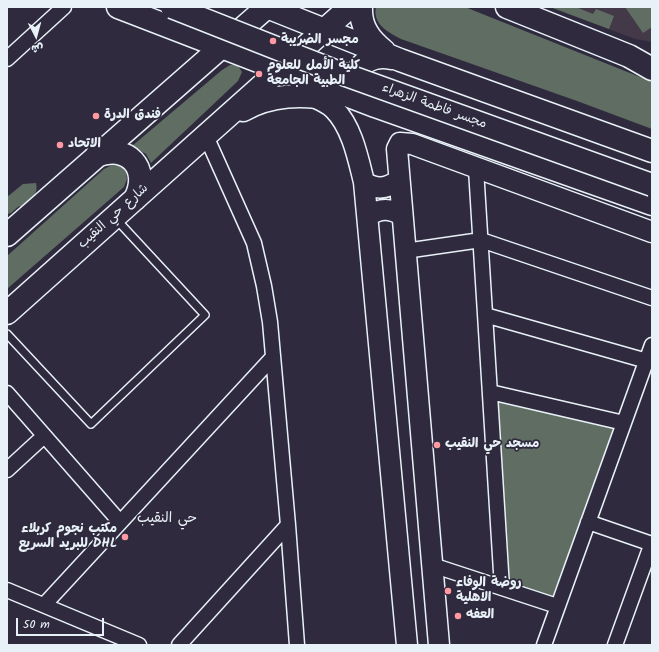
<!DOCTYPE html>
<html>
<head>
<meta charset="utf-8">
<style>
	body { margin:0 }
	#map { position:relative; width:659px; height:652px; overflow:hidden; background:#2f2a3d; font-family:Kalam,"Playpen Sans Arabic",sans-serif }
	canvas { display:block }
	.frame { position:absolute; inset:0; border:8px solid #e8f1f8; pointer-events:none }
	.north { position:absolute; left:16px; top:16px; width:40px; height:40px; -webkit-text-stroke:3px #2f2a3d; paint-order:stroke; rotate:174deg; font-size:11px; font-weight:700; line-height:16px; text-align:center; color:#e8f1f8 }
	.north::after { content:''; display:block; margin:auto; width:14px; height:18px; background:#e8f1f8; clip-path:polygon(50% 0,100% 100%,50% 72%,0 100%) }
	.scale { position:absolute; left:16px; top:618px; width:88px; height:18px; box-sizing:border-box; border:2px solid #e8f1f8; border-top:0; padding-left:5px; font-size:12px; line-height:14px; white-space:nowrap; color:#e8f1f8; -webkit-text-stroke:3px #2f2a3d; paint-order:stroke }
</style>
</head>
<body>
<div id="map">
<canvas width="659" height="652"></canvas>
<div class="frame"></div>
<div class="north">ش</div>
<div class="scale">50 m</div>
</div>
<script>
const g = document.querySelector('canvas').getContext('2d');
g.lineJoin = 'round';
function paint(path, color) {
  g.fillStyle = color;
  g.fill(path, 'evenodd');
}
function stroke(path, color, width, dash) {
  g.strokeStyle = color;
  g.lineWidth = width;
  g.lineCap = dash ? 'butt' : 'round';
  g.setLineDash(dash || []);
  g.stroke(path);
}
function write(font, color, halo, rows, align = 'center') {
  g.font = font + ' Kalam,"Playpen Sans Arabic",sans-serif';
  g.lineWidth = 3.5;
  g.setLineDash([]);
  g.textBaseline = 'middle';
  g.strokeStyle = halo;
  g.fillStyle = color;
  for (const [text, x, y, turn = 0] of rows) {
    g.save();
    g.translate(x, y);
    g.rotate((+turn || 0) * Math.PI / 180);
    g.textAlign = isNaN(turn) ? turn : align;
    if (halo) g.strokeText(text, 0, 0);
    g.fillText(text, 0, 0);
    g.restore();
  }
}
const built = new Path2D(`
	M550,7H652V42L635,39Z`);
const green = new Path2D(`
	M376,7H465L650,81L652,82V129L577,101L401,39C389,33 372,24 376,7Z
	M550,7H576L593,14L596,9L614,16L609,29Z
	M625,7H652V27L643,33Z
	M237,64L242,72L238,81L151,163L146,154L132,146L222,70L230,65Z
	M112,165L121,166L126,171L127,179L124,187L7,289V256L104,169Z
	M36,183C39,195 30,198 25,209L19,206L11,213L7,214V197L23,184Z
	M498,401L615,428L552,598L508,585Z`);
const lane = new Path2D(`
	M7,334L91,424L205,315L115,218`);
const street = new Path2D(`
	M7,59L64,7
	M206,136L254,243L264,286L270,322L288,525L297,645
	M476,169L502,588
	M405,251L481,240L652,298
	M485,315L647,361
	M490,392L624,423
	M7,393L120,522
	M7,470L44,436
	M588,522L652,544
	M432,565L557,606
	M7,590L139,645
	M44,605L273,357
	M179,645L288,525
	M544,645L652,345
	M615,645L652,543`);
const secondary = new Path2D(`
	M312,96C320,100 328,103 334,109C352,127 358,158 364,182L407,645
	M364,182C376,190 387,189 399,180
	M368,216C380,208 390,208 401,215
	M439,645L397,149L400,143L412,144L652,232`);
const primary = new Path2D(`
	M507,7L629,56L652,69`);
const highway = new Path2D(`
	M118,7L375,106L652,204
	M267,7L400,60L652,151
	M361,7C360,27 370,40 384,51
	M361,97C346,72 367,52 392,58
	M243,110C272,94 302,94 334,99
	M96,156C127,143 151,168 135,199
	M7,235L267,7
	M7,313L350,7`);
const highwayBridge = new Path2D(`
	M172,7L332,70L652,185`);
const markers = [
	[273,41,4,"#ff9aa2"],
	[259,74,4,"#ff9aa2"],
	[96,116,4,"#ff9aa2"],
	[60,145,4,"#ff9aa2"],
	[437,445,4,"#ff9aa2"],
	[125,537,4,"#ff9aa2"],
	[448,591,4,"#ff9aa2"],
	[458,616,4,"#ff9aa2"]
];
const poiNames = [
	["مجسر الضريبة",281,41],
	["كلية الأمل للعلوم",267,67],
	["الطبية الجامعة",267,82],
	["فندق الدرة",104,116],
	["الاتحاد",68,145],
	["مسجد حي النقيب",445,445],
	["مكتب نجوم كربلاء",117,530,"right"],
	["للبريد السريع DHL",117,545,"right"],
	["روضة الوفاء",456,584],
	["الاهلية",456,599],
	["العفه",466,616]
];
const streetNames = [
	["مجسر فاطمة الزهراء",434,107,20],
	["شارع حي النقيب",114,217,-42]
];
const neighbourhoodNames = [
	["حي النقيب",167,520]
];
paint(built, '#433948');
paint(green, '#606d62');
stroke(lane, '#e8f1f8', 10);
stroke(street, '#e8f1f8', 17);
stroke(secondary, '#e8f1f8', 23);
stroke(primary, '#e8f1f8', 25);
stroke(highway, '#e8f1f8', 25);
stroke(lane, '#2f2a3d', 7);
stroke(street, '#2f2a3d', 14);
stroke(secondary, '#2f2a3d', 20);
stroke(primary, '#2f2a3d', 22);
stroke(highway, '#2f2a3d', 22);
stroke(highwayBridge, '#e8f1f8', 25, []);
stroke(highwayBridge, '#2f2a3d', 22);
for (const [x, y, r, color] of markers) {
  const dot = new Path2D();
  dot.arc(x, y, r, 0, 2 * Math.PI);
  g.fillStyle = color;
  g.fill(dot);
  stroke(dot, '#2f2a3d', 1.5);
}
write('bold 13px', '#e8f1f8', '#2f2a3d', poiNames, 'left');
write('13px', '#e8f1f8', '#2f2a3d', streetNames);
write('14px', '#e8f1f8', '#2f2a3d', neighbourhoodNames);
</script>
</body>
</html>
